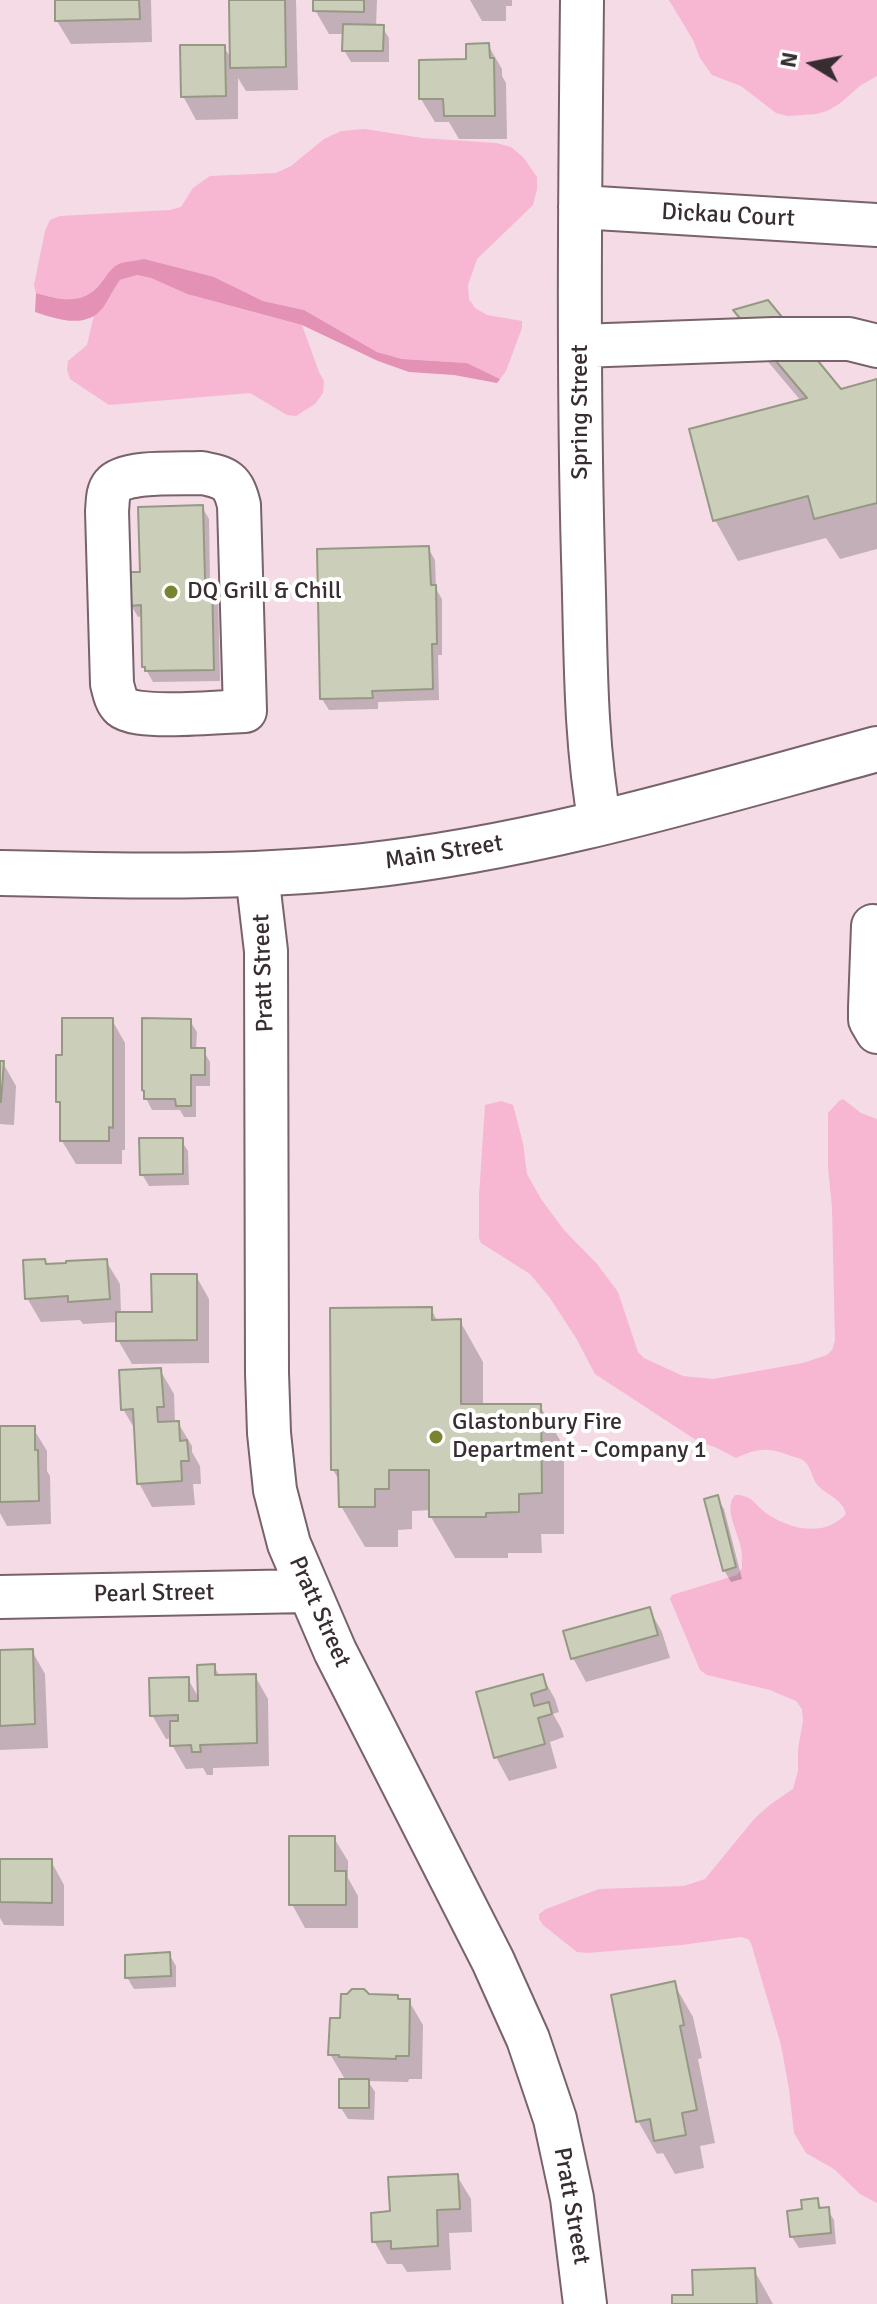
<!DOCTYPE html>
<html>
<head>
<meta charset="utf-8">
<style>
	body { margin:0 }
	#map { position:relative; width:877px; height:2304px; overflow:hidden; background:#f4dbe5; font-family:Signika,sans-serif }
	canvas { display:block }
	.north { position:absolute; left:773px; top:24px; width:80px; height:80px; -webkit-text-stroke:6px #fff; paint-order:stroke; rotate:280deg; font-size:22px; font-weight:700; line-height:32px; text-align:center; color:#382e32 }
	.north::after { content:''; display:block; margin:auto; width:28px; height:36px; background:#382e32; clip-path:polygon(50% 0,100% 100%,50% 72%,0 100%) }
</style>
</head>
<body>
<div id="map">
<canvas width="877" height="2304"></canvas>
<div class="north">N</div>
</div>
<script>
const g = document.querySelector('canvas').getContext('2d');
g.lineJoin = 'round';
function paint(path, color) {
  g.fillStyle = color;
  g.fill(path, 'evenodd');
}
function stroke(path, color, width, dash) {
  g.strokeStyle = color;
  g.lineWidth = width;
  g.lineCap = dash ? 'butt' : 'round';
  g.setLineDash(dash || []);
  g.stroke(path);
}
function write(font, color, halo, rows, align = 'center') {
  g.font = font + ' Signika,sans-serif';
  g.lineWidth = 8;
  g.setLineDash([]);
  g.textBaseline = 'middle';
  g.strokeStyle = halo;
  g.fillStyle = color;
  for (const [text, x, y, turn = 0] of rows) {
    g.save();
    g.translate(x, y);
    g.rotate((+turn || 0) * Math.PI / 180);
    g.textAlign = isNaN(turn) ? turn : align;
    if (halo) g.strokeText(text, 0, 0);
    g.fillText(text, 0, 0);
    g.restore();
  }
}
const green = new Path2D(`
	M669,0H877V76L861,85L839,104L827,111L816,114L788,116L776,113L741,86L712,75L700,58L693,40Z
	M365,129L422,138L496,143L511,147L523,157L537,177V189L533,205L477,259L468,285L469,299L475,308L487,315L522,321V328L506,371L500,379L467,363L402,359L377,352L304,310L263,301L214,277L114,267C86,303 81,305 36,293L34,285L45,231L50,220L60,216L170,210L181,207L193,188L210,176L276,173L291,166L324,139L341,131Z
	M137,275L151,278L187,294L302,325L319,372L324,381L323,393L315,404L296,416L287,415L250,393L109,405L70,379L67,370L68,361L87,345L94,315L100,311L113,288L120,280Z
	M843,1099L861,1113L877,1119V2203L860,2194L834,2169L806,2153L794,2133L789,2089L781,2045L751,1943L748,1939L741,1937L681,1945L588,1953L577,1952L543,1925L539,1919V1914L546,1909L599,1889L684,1886L705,1879L755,1818L771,1804L793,1789L798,1771V1749L803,1721L802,1709L796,1701L770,1690L707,1675L700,1670L670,1599L672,1595L737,1575L742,1568C742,1562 742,1554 741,1548C738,1531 723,1509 735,1495C752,1495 753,1503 766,1513C784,1526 810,1534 831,1525C837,1521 841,1520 846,1514C842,1497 824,1495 816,1483C811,1475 811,1466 803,1460C800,1458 795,1457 791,1456C768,1447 758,1448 736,1458L715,1447L699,1442L595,1374L576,1338L550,1298L530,1274L481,1243L479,1238V1196L485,1105L501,1101L513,1105L523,1143L527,1174L541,1199L564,1230L597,1264L618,1292L638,1352L644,1358L683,1376L713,1379L803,1363L827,1355L832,1350L835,1341L832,1208L828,1167V1113L839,1101Z`);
const water = new Path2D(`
	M144,259L214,277L263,301L304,310L377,352L402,359L467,363L500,379L497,383L454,375L409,372L378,361L302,325L187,294L151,278L137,275L120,280C112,290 107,305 98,313C80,328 54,318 35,312L36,293C61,300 83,306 101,283C106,277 111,267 119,264C126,261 136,261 144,259Z`);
const shadow = new Path2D(`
	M57,0H151L152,42L71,44L57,21Z
	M231,0H296L298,90L246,91L238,78V119L196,120L183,96L224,47L232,60Z
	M315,0H377L376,27H382L389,38V62H351L344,50L345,34H329L315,10Z
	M470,0H512V6H506V21H482Z
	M488,45L502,69V76L506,83L507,139H459L449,122H435L421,99Z
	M759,351L841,391L877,381V549L840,559L826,538L738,561L715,520L801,401Z
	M202,507L209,519L210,581L218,593L220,681L153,682L144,666L143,616L138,617L131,605L142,574Z
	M428,548L435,560L436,589L442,599V655H438L439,700L378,702V709L329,710L322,699Z
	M112,1020L125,1043V1150H122V1164H76L62,1141V1109L58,1101L64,1057Z
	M190,1021L197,1032L196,1050H203L210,1062V1086H196V1117H184L180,1110H152L146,1098Z
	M0,1063H3L16,1086L14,1125L0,1124Z
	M181,1140L188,1151L189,1185L149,1186L142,1174Z
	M44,1261L47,1266L106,1261L120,1284L121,1314H154L196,1276L209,1299V1363L132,1364L118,1340V1322L83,1324L80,1320L41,1322L27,1298Z
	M431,1309L438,1322L460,1321L483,1362V1406H540L564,1447V1534H541L542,1553H508V1558H455L431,1517V1510L412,1511V1529L398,1530V1547H365L341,1506V1483L333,1470Z
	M160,1370L174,1394L175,1423H178L192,1446V1452L200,1466L201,1484H193L195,1505L152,1507L139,1483L136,1431L123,1409Z
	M0,1428H33L47,1451V1471L50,1476L51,1524L7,1526L0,1513Z
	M717,1498L724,1509L742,1579L731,1582L724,1570Z
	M649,1609L662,1632L670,1658L586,1682L573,1658Z
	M32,1651L45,1674L48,1748L0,1750V1652Z
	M214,1666L220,1677L255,1676L268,1699L269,1766L213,1768V1775H207L203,1768L186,1769L172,1745V1738L166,1739L152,1715L188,1679L200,1700Z
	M542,1676L555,1699L559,1712L553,1714L561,1728L564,1737L550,1742L557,1768L509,1781L496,1757L479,1693Z
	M334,1838L348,1861V1878L358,1896V1928H305L292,1904Z
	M0,1861H51L64,1885V1926L4,1925L0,1918Z
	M169,1954L176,1966V1987L134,1989L127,1977Z
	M674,1984L693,2017L702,2058L698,2059L715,2143L700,2146L704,2168L675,2174L663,2153L657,2154L638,2121Z
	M368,1996L409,2001L423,2025L422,2079H409L408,2082L368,2081L375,2092L374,2120L348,2119L341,2108L346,2081L330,2054L342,2020Z
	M457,2176L471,2199L472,2232L449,2233L451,2270L407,2272L402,2264H387L374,2241L392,2213Z
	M817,2200L822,2209H827L834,2220L836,2244L799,2248L792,2237L805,2211Z
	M754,2270L773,2304H674L695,2296Z`);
const building = new Path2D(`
	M55,0H139L140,19L55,21Z
	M229,0H285L286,67L230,68Z
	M313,0H364V12L313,11Z
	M343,24L384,25L383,51H342Z
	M489,43L490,58H494L495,116H444L443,99H419V60L466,59V44Z
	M180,45H225L226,96L181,97Z
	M768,300L841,389L877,379V503L814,519L808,496L713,521L689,429L807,398L733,310Z
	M203,505L205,579H212L214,670L145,671V667H142L141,605L129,606V572H140L138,507Z
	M429,546L431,585H436L437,644H432L433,689L372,691L373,698L320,699L317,549Z
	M62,1018H113V1128L109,1127V1141H60V1102H56V1055H62Z
	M142,1018L191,1019V1048H205V1075H191V1106H176L175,1099H144V1091L142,1090Z
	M0,1061H4L1,1102H0Z
	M139,1138H183V1174L140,1175Z
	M45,1259L46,1264L66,1263V1261L107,1259L110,1299L68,1302V1296L25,1299L23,1260Z
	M151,1274H197V1340L116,1341V1312H152Z
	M432,1307V1320L461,1319V1404H541L542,1493L519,1494V1512L486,1513V1517H429V1470H389V1489H375V1507H339L338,1470H331L330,1308Z
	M161,1368L164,1407H157L158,1422L179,1421L180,1441L187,1440L189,1461H181L182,1481L137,1484L133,1409L121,1410L119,1370Z
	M0,1426H35V1450H38L39,1501L0,1502Z
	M718,1495L736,1567L723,1571L704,1499Z
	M650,1607L658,1635L571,1659L563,1631Z
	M33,1649L35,1724L0,1726V1650Z
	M215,1664V1675L256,1674L257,1743L200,1745L201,1752H192L191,1745L170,1746V1721H178V1715L150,1716L149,1678L189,1677V1701H198L197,1665Z
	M543,1674L547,1689L531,1694L534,1706L549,1702L552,1714L538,1718L545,1744L494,1758L476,1692Z
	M289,1836H335V1871H346V1905H289Z
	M0,1859H52V1903L0,1902Z
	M170,1952L171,1976L125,1978V1955Z
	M675,1981L684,2025L680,2026L697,2110L682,2113L686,2135L654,2141L650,2119L636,2122L611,1995Z
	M352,1989H364L369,1994L398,1995V1999H410L409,2056H396V2059L339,2057V2055H328L330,2018H340L341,1994H347Z
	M339,2079H369V2108H339Z
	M458,2174L460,2209L437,2210L438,2246L391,2249V2241L372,2242L371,2213L390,2211L388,2177Z
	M818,2198L819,2208L829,2207L831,2233L790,2237L787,2211L802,2209L801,2200Z
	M755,2268L757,2304H672V2295H693L692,2270Z`);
const minor = new Path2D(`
	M582,0C580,186 578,372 583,558C586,646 584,736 600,823
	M580,207L877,225
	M580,346L774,339H849L877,346
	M202,473C227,478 233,481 239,505L245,711C221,712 137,720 122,707C116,702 114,692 112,684L107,511C108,502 107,492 113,485C125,470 183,474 202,473Z
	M257,874L266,951L267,1373L269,1433L275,1490L289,1544L335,1651L493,1961L528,2039L555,2119L572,2198L585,2304
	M873,926L870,1008V1020L877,1032
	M0,1597L307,1591`);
const major = new Path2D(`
	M0,873C122,876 242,879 363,866C539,847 708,795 877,749`);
const markers = [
	[171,592,8,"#798330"],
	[436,1437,8,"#798330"]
];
const streetNames = [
	["Dickau Court",728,216,3],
	["Spring Street",581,412,-90],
	["Main Street",444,853,-9],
	["Pratt Street",264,973,-92],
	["Pearl Street",154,1594,-1],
	["Pratt Street",319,1612,66],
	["Pratt Street",571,2206,80]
];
const poiNames = [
	["DQ Grill & Chill",187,592],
	["Glastonbury Fire",452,1423],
	["Department - Company 1",452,1451]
];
paint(green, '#f7b6d2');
paint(water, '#e491b6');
paint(shadow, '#0003');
paint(building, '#cbcfb9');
stroke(building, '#959984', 2);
stroke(minor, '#78636b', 46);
stroke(major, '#78636b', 48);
stroke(minor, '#fff', 42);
stroke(major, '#fff', 44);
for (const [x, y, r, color] of markers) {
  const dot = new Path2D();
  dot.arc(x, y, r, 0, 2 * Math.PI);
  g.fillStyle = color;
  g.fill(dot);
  stroke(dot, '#fff', 3);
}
write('24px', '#382e32', '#fff', streetNames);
write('24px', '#382e32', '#fff', poiNames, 'left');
</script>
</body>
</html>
